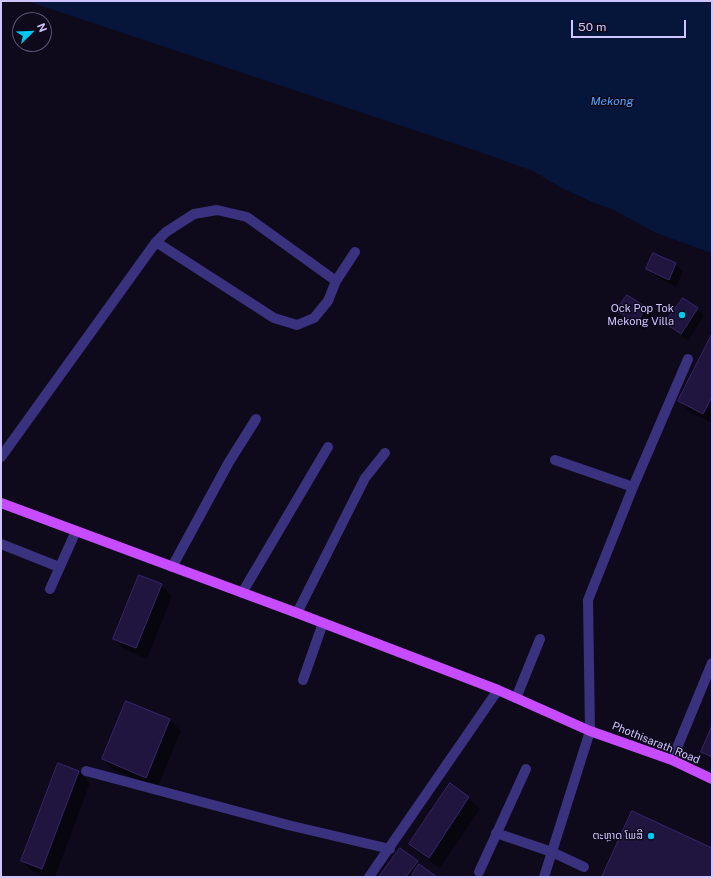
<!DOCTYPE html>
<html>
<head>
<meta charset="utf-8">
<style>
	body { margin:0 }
	#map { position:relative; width:713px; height:878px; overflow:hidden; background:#0e0a1c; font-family:"Public Sans",sans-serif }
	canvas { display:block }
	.frame { position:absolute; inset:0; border:2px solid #d0c5ff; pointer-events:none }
	.north { position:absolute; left:12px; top:12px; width:40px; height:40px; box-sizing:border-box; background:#0e0a1c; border:1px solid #5c5577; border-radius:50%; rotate:67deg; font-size:11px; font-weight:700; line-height:16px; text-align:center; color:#d0c5ff }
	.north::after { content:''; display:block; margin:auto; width:14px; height:18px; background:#00c9f0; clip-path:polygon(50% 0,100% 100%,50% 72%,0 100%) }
	.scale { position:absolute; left:571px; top:20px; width:115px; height:18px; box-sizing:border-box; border:2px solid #d0c5ff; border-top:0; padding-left:5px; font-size:12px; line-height:14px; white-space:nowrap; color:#d0c5ff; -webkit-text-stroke:3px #0e0a1c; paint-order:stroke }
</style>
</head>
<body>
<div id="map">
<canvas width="713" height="878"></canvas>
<div class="frame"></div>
<div class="north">N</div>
<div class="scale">50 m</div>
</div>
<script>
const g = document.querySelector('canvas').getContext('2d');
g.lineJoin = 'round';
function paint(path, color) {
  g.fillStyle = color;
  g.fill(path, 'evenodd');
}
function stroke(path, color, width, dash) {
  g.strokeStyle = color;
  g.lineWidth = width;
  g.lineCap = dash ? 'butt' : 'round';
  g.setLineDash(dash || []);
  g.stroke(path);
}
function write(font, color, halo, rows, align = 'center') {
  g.font = font + ' "Public Sans","Noto Sans Lao",sans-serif';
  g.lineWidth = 3;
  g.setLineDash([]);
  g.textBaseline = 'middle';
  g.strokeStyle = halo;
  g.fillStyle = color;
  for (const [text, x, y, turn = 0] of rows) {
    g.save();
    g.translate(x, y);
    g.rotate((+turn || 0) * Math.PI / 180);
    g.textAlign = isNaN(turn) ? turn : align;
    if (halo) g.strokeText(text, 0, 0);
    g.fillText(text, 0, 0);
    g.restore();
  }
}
const water = new Path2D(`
	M27,1H712V253L656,233L614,210L594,203L560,187L533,171L474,150Z`);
const shadow = new Path2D(`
	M675,264L683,271L676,287L655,276L648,269Z
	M645,308L652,315L645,330L625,318L617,311Z
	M697,308L704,316L688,341L667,322Z
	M712,336V423L690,412L679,401Z
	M161,585L172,596L147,659L125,650L114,639Z
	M127,702L170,720L181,731L157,788L114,770L103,759Z
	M712,729V762L702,752Z
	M79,772L90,783L55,877H46L33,872L22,861Z
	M450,785L469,798L480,809L440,868L421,855L410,844Z
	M417,862L427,871L436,877H380Z`);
const building = new Path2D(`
	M653,253L676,263L669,280L646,269Z
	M627,295L646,307L637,323L616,311Z
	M683,298L698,308L681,334L665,323Z
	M712,334V397L703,414L678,401Z
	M139,575L162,584L136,648L113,639Z
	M126,701L170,719L146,778L102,759Z
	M712,726V757L701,752Z
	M58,763L79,771L42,869L21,861Z
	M450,783L469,797L429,858L409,844Z
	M632,811L712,848V877H602Z
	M400,848L418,861L406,877H379Z
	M419,864L437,877H414L412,875Z`);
const minor = new Path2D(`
	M156,242L274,318L297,325L314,318L328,301L336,281L355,252
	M1,457L156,242L166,232L194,214L217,210L247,217L336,281
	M555,460L633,487
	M1,544L59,567
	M172,567L229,462L256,419
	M50,589L76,531
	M242,593L328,447
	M297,613L365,478L385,453
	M303,680L323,623
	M516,698L540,639
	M672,760L712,663
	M86,771L288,825L390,849
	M496,833L552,852L584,867
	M479,872L526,769
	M369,877L498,690
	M544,877L590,731L588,600L633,487L688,359`);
const major = new Path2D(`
	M1,503L297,613L498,690L590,731L672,760L712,779`);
const markers = [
	[682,315,4,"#00c9f0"],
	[651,836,4,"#00c9f0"]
];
const poiNames = [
	["Ock Pop Tok",674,309],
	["Mekong Villa",674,322],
	["ຕະຫຼາດ ໂພສີ",643,836]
];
const streetNames = [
	["Phothisarath Road",656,743,22]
];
const waterNames = [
	["Mekong",612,101]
];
paint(water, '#06153a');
paint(shadow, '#0007');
paint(building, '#20153e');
stroke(building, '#38266c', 1);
stroke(minor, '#3a327e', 10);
stroke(major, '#c74cff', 10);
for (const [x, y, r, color] of markers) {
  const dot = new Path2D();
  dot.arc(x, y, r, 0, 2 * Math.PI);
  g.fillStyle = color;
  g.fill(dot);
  stroke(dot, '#0e0a1c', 1.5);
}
write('11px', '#d0c5ff', '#0e0a1c', poiNames, 'right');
write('11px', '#d0c5ff', '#0e0a1c', streetNames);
write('italic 12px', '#53a5ff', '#0e0a1c', waterNames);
</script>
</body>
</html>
